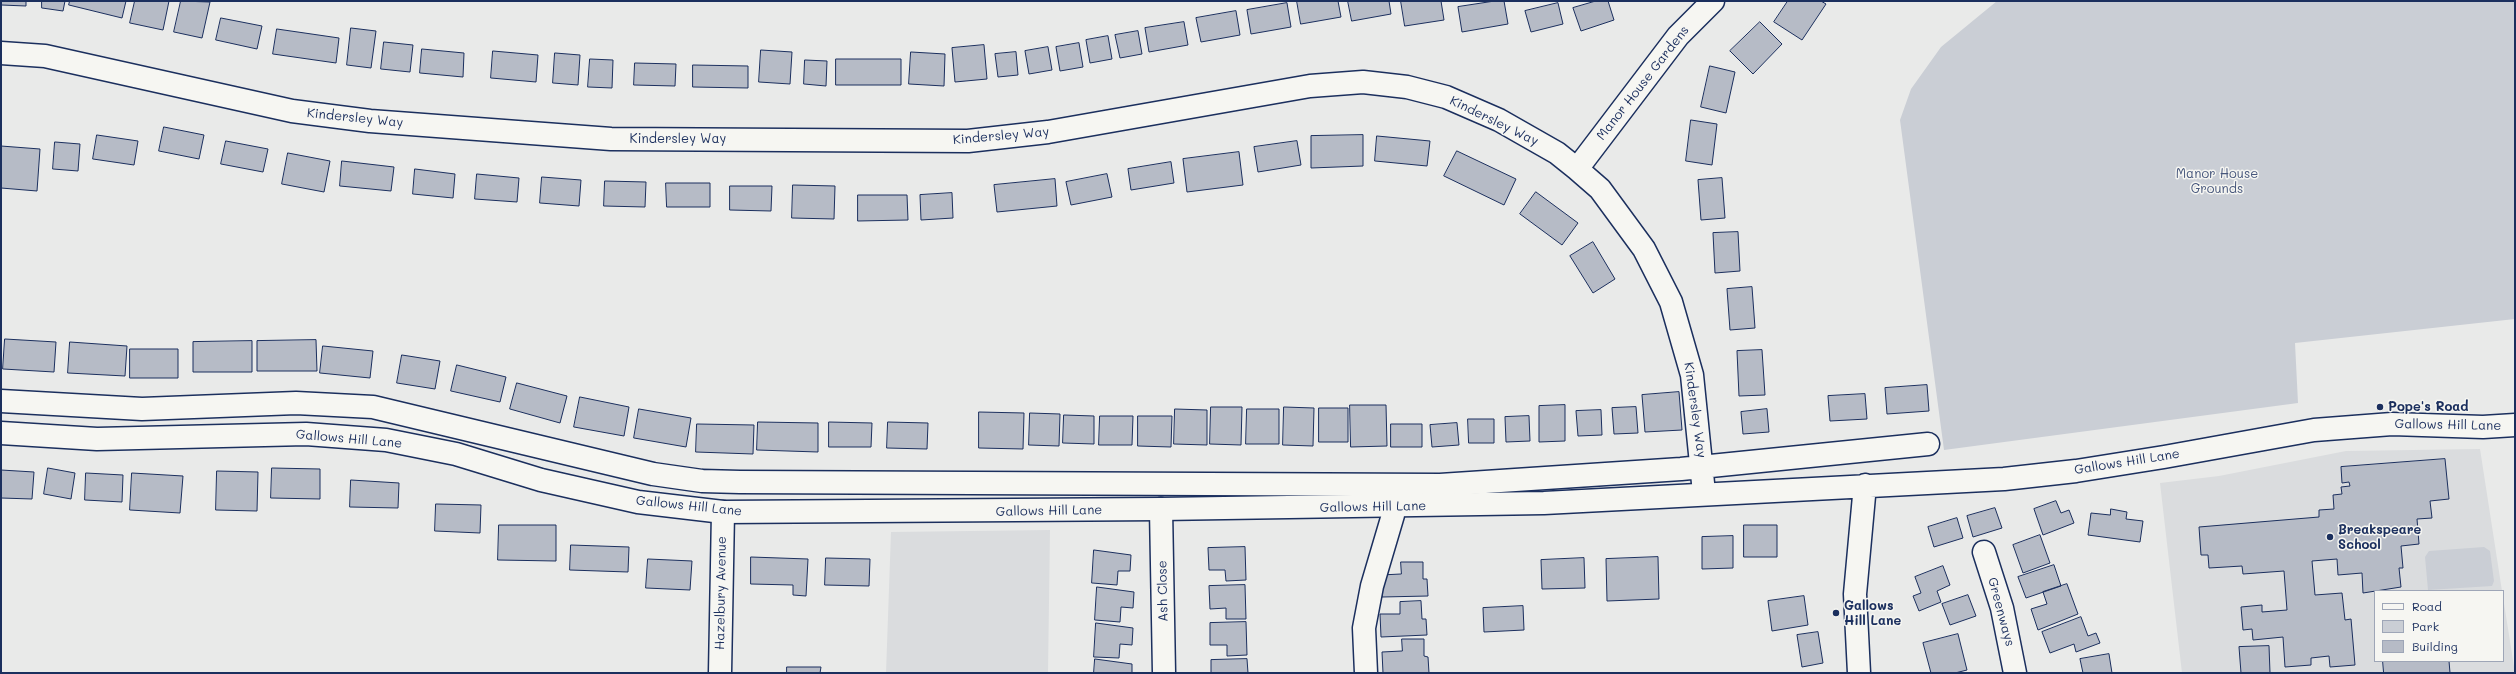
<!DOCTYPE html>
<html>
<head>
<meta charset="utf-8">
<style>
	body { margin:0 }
	#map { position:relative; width:2516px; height:674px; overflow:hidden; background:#e9eae9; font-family:Mali,sans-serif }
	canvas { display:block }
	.frame { position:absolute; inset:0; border:2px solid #1b2f5e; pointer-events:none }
	.legend { position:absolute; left:2374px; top:590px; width:130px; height:72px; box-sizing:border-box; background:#f6f6f2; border:1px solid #9ea6b7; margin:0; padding:5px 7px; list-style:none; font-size:12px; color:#1b2f5e }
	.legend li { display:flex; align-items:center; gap:8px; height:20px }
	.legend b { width:20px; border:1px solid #9ea6b7 }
</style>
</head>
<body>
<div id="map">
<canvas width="2516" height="674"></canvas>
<div class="frame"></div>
<ul class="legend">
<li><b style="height:5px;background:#f6f6f2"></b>Road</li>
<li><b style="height:11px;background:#caced5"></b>Park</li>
<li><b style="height:11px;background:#b6bbc6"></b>Building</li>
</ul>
</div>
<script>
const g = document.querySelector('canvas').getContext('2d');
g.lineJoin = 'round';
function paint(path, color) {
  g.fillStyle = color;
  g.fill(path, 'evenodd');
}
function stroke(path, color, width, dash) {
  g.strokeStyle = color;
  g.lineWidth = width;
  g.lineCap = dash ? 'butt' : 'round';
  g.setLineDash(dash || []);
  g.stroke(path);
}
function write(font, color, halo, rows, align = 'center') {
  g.font = font + ' Mali,sans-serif';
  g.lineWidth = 3;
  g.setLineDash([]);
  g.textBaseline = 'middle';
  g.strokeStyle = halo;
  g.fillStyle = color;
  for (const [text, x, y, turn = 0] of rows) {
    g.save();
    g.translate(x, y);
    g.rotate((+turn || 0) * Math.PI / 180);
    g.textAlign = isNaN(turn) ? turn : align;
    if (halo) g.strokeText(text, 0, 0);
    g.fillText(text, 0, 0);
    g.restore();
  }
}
const built = new Path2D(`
	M2480,449L2502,591H2375V661H2503V597L2515,673H2182L2160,483L2219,476L2346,451Z
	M1050,530L1048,673H886L891,532Z`);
const green = new Path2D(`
	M1997,1H2515V319L2295,343L2298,403L1944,450L1900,120L1911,89L1941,47Z
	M2484,547L2490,551L2494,581L2492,586L2428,590L2425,557L2429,551Z`);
const building = new Path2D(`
	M1,1H26V6L1,5Z
	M42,1H65L63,11L42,8Z
	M70,1H126L122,18L69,5Z
	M135,1H169L163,30L130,23Z
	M181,1L210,2L202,38L174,32Z
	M1297,1H1338L1341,17L1301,24Z
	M1348,1H1389L1391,14L1352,21Z
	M1401,1H1441L1444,20L1405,26Z
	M1495,1H1504L1508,24L1462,32L1458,7Z
	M1596,1H1608L1614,20L1581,31L1573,8Z
	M1788,1H1821L1826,4L1802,40L1774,22Z
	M1287,3L1291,27L1251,34L1247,10Z
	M1558,3L1563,24L1531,32L1525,11Z
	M1236,11L1240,35L1201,42L1196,18Z
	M221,18L262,26L257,49L216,40Z
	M1184,22L1188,45L1149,52L1145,28Z
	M1760,22L1782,44L1753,74L1730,51Z
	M351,28L376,31L371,68L347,65Z
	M277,29L339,38L336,63L273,54Z
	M1138,31L1142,54L1120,58L1115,35Z
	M1108,36L1112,59L1090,63L1086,40Z
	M384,42L413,45L410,72L381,69Z
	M1079,43L1083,67L1060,71L1056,47Z
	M984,45L987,79L955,82L952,48Z
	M1048,47L1052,70L1029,74L1025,51Z
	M422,49L464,53L463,77L420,73Z
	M761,50L792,52L790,84L759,82Z
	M493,51L538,55L536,82L491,78Z
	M911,52L945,54L944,86L909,84Z
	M1016,52L1018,75L998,77L995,54Z
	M555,53L580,55L578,85L553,83Z
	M590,59L613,60L612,88L588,87Z
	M836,59H901V85H836Z
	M805,60L827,61L826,86L804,84Z
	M635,63L676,64L675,86L634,85Z
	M693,65L748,66V88L693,87Z
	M1710,66L1735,72L1726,113L1701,107Z
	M1691,120L1717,124L1712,165L1686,161Z
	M164,127L204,135L199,159L159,151Z
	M97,135L138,141L134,165L93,159Z
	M1363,135V166L1311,168V136Z
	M1377,136L1430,141L1427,166L1375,161Z
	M226,141L268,149L263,172L221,164Z
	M1297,141L1301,165L1258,172L1254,147Z
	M55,142L80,144L78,171L53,169Z
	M1,146L40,149L37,191L1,188Z
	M1457,151L1516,179L1504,205L1444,176Z
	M1239,152L1243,185L1187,192L1183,159Z
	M288,153L330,161L324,192L282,184Z
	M342,161L394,167L391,191L340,186Z
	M1171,162L1174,183L1131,190L1128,169Z
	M415,169L455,174L453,198L413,194Z
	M477,174L519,178L517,202L475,199Z
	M1107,174L1112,197L1071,205L1066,182Z
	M542,177L581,180L579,206L540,203Z
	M1722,178L1725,218L1701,220L1698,180Z
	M1055,179L1057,206L997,212L994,185Z
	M605,181L646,182L645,207L604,206Z
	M666,183H710V207H667Z
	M793,185L835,186L834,219L792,218Z
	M730,186H772L771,211L730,210Z
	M1536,192L1578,223L1562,245L1520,214Z
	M952,193L953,218L921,220L920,195Z
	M858,195H907L908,220L858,221Z
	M1738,232L1740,271L1715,273L1713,233Z
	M1593,242L1615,279L1593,293L1570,256Z
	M1752,287L1755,328L1730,330L1727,289Z
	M5,339L56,342L54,372L3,369Z
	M316,340L317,371H257V341Z
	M252,341V372H193V342Z
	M70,342L127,346L125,376L68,373Z
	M323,346L373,351L370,378L320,373Z
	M130,349H178V378H130Z
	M1762,350L1765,395L1739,396L1737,351Z
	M402,355L440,361L435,389L397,383Z
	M457,365L506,377L500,402L451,391Z
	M517,383L567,396L560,423L510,409Z
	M1927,385L1929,411L1887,414L1885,388Z
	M1679,392L1682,430L1645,432L1642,395Z
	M1865,394L1867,419L1830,421L1828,396Z
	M580,397L629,407L624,436L574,427Z
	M1350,405H1386L1387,446L1351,447Z
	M1565,405V441L1539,442V406Z
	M1211,407H1242L1241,445L1210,444Z
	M1284,407L1314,408L1313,446L1283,445Z
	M1636,407L1638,433L1614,434L1612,408Z
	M1319,408H1348V442H1319Z
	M639,409L691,418L686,447L634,438Z
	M1175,409L1207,410V445L1174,444Z
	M1247,409H1279V444H1246Z
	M1767,409L1769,432L1743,434L1741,412Z
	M1601,410L1602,435L1578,436L1576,411Z
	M979,412L1024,413L1023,449L979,448Z
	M1030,413L1060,414L1059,446L1029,445Z
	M1064,415L1094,416V444L1063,443Z
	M1100,416H1133L1132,445H1099Z
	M1138,416H1172L1171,447L1138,446Z
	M1529,416L1530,441L1506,442L1505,417Z
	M1468,419H1494V443H1469Z
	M758,422L818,423V452L757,450Z
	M829,422L872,423L871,447H829Z
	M888,422L928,423L927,449L887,448Z
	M1457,423L1459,445L1432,447L1430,425Z
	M697,424L754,425L753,454L696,452Z
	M1391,424H1422V447H1391Z
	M2445,459L2449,499L2430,501L2432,518L2417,519L2419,544L2401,546L2403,568H2399L2401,587L2363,593L2362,573L2338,575L2337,559L2312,561L2315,595L2342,593L2345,620L2351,619L2355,665L2330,667L2329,656L2311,658V665L2285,667L2283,637L2253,640L2252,629L2243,630L2241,607L2262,605V612L2287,610L2284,571L2243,574L2242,566L2209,568L2208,555H2201L2199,527L2319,517V510L2334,509L2333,495L2342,494L2341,487L2350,486L2349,482L2342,483L2341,467Z
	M48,468L75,473L71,499L44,494Z
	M272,468L320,469V499L271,498Z
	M1,470L34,472L32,499L1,498Z
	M217,471L258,472L257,511L216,510Z
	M86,473L123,475L122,502L85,500Z
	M132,473L183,476L180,513L130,510Z
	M351,480L399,483L398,508L350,507Z
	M2056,501L2061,513L2069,510L2074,523L2043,535L2034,509Z
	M436,504L481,505L480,533L435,531Z
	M1995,508L2002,528L1973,537L1967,516Z
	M2111,509L2127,512L2126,519L2143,521L2140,542L2088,535L2091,513L2110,515Z
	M1957,518L1963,538L1934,547L1928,527Z
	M499,525H556V561L498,560Z
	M1744,525H1777V557H1744Z
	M2040,535L2050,563L2023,573L2013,545Z
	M1733,536V568L1702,569V537Z
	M571,545L629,547L628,572L570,570Z
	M1245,547L1246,580L1226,581L1225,570H1209L1208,548Z
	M1094,550L1131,555L1130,571H1118L1117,585L1092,583Z
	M751,557L808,559L806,596L793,595V585L751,584Z
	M1658,557L1659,599L1607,601L1606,559Z
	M826,558L870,559L869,586L825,585Z
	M1584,558L1585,588L1542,589L1541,560Z
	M648,559L692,561L690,590L646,588Z
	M1401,562H1423V579H1427L1428,596L1382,597L1381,575L1401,574Z
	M2054,565L2061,586L2026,598L2018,577Z
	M1943,566L1950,585L1937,591L1941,602L1919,611L1913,596L1921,593L1915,577Z
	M2067,584L2078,614L2038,630L2031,609L2047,604L2043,592Z
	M1245,585L1246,619H1226V608L1210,609L1209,586Z
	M1097,587L1134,592L1133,608L1121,607L1120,622L1095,620Z
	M1968,595L1976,616L1950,625L1942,604Z
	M1804,596L1808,625L1772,631L1768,601Z
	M1421,601L1422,619H1426L1427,635L1381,637L1380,614H1400V602Z
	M1523,606L1524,630L1484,632L1483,608Z
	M2081,617L2088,636L2096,633L2100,643L2076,652L2074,644L2050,653L2042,632Z
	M1246,622L1247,655L1227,656V645H1210V623Z
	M1096,623L1133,628L1132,645L1120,644L1119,658L1094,657Z
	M1818,632L1823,663L1802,667L1797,635Z
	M1958,634L1967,670L1955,673H1931L1923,643Z
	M1402,639H1424V656L1428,657L1429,673H1383L1382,652L1402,651Z
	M2269,646L2270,673H2241L2239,647Z
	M2109,654L2112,673H2083L2080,659Z
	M1095,659L1132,664V673H1094Z
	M1247,659L1248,673H1211V660Z
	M2383,661H2449L2450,673H2384Z
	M787,667H821L820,673H787Z`);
const minor = new Path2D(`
	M1,53L45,56L292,111L370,121L611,139L968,141L1048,132L1310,86L1363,82L1407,87L1446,97L1499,120L1557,153L1577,169L1600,189L1644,249L1671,302L1692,375L1704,493
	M1577,169L1678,36L1713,1
	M1,401L142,409L296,403L373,407L653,474L702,481L740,482L1440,485L1681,469L1928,444
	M1161,509L1164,673
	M1984,552L2002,608L2015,673
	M720,673L723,512
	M1366,673L1364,628L1372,586L1393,515V507`);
const tertiary = new Path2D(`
	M1,433L97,439L306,434L386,440L456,454L541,480L638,502L723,512L1161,509L1544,503L2004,479L2076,471L2164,457L2314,430L2392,424L2483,427L2515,425
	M1859,673L1855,594L1865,485`);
const markers = [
	[2380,407,4,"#1b2f5e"],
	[2330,537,4,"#1b2f5e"],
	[1836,613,4,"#1b2f5e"]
];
const streetNames = [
	["Manor House Gardens",1643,83,-52],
	["Kindersley Way",355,118,6],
	["Kindersley Way",1494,121,26],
	["Kindersley Way",1001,136,-5],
	["Kindersley Way",678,139],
	["Kindersley Way",1695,410,82],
	["Gallows Hill Lane",2448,425,1],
	["Gallows Hill Lane",349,439,5],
	["Gallows Hill Lane",2127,462,-9],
	["Gallows Hill Lane",689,506,6],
	["Gallows Hill Lane",1373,507,-1],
	["Gallows Hill Lane",1049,511,-1],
	["Ash Close",1163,591,-91],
	["Hazelbury Avenue",721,593,-89],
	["Greenways",2001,612,75]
];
const parkNames = [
	["Manor House",2217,174],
	["Grounds",2217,189]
];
const poiNames = [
	["Pope's Road",2388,407],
	["Breakspeare",2338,530],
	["School",2338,545],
	["Gallows",1844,606],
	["Hill Lane",1844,621]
];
paint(built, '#dadcde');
paint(green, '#caced5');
paint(building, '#b6bbc6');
stroke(building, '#1b2f5e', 1);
stroke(minor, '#1b2f5e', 25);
stroke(tertiary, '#1b2f5e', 25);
stroke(minor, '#f6f6f2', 22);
stroke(tertiary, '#f6f6f2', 22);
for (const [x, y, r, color] of markers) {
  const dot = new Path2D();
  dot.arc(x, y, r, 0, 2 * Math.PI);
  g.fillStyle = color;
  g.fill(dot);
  stroke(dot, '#f6f6f2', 1.5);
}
write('13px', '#1b2f5e', '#f6f6f2', streetNames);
write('13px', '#47577c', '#f6f6f2', parkNames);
write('bold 13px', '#1b2f5e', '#f6f6f2', poiNames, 'left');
</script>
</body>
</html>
